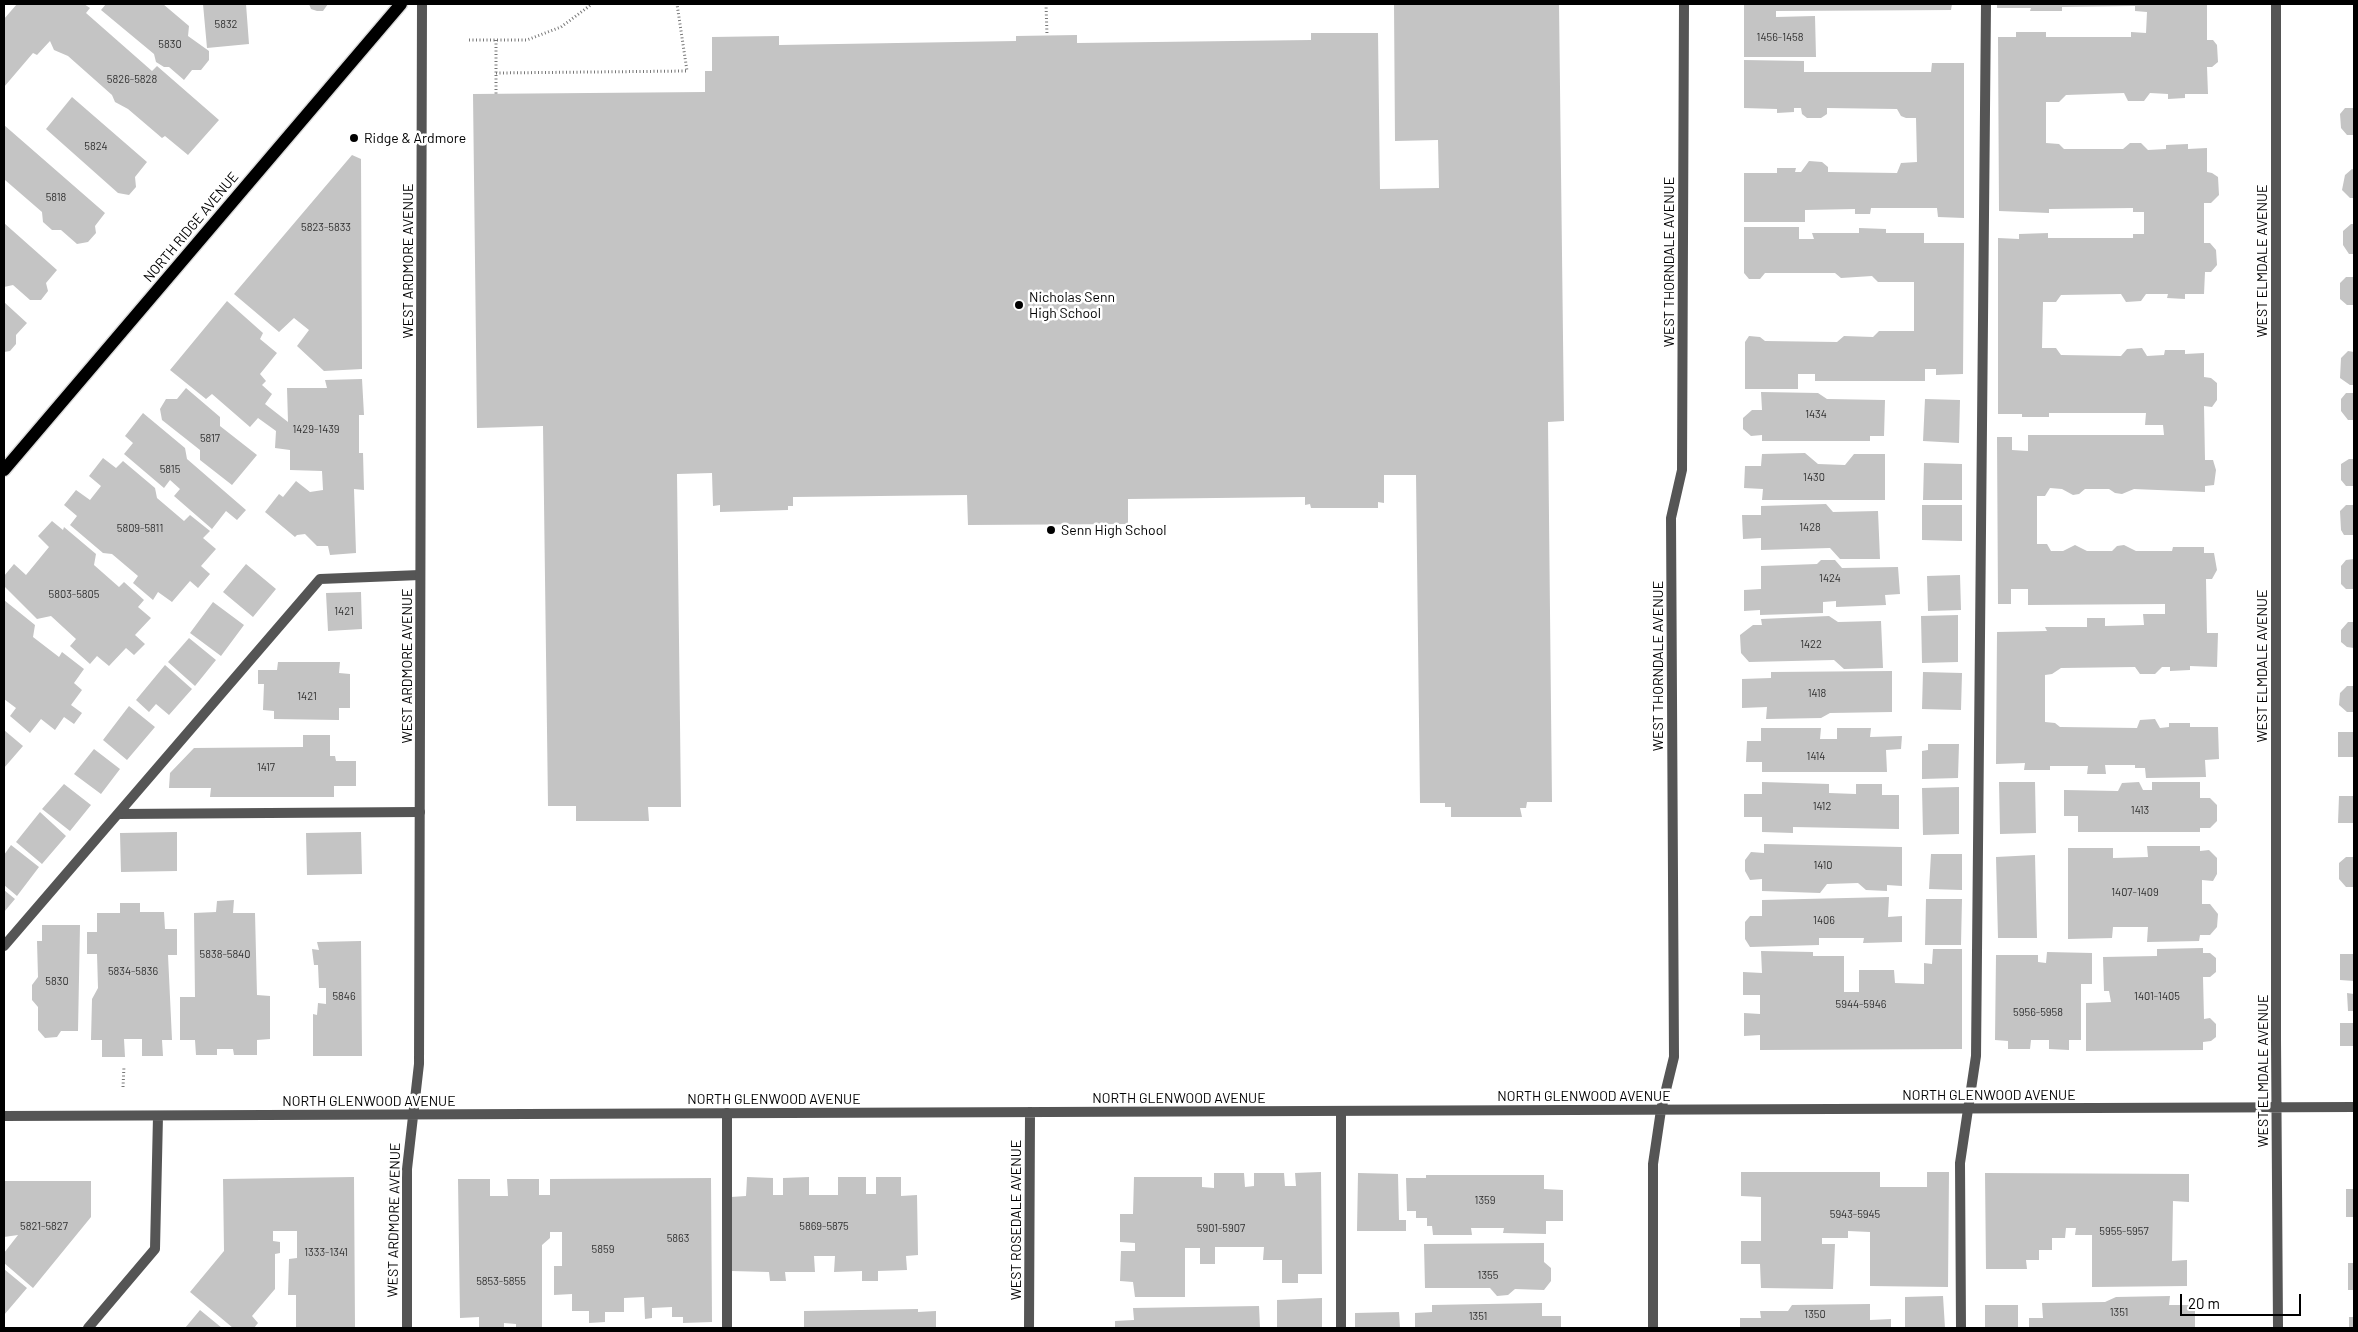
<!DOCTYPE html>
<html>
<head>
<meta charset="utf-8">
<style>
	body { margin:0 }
	#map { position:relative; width:2358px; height:1332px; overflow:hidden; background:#fff; font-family:Barlow,sans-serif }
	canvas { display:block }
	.frame { position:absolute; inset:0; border:5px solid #000; pointer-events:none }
	.scale { position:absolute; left:2180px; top:1294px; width:121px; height:22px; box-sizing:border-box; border:2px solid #000; border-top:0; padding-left:6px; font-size:15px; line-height:18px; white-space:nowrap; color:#000; -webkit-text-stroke:4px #fff; paint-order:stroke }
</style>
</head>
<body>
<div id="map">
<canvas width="2358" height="1332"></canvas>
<div class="frame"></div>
<div class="scale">20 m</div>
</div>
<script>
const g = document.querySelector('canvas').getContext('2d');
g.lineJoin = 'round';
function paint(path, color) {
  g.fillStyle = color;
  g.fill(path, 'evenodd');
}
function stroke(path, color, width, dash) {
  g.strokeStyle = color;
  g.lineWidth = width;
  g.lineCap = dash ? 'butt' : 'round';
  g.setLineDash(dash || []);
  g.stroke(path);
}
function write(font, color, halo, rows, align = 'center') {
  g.font = font + ' Barlow,sans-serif';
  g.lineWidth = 5;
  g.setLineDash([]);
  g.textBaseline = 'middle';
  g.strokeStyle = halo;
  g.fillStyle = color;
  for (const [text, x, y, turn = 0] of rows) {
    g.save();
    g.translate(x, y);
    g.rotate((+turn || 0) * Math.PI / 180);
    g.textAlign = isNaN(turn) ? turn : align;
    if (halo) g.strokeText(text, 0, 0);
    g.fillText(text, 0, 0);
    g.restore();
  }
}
const building = new Path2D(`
	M17,4H84L90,8L86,13L152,71L157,66L219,120L188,155L165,136L162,138L128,109L115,102L112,95L68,56L54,50L50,41L37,55L33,53L4,87V19Z
	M106,4H163L189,26L188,36L209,51V60L201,70H192L184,80L169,67H164L156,62L154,54L101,10Z
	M203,4H246L249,44L207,48Z
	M309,4H328L323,11H317L311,9Z
	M1394,4H1559L1564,421L1548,422L1552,802H1527L1526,808H1520L1522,817H1451V807H1445V803H1420L1416,475H1384V503L1378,502V508H1311L1310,504L1305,505V497L1128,499V524L968,525L967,495L793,497V506H788V510L720,512V505L713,506L712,473L677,474L681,807H648L649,821H576V806H548L543,426L477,428L473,94L705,92V71H712V37L779,36V45L1016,41V36L1077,35V43L1311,40V33H1378L1380,189L1439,188L1438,140L1395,141Z
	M1744,4H1952L1951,10L1776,11V17L1815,16L1816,57H1744Z
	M1997,4H2207V40H2213L2217,45L2218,62L2212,67H2207L2208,94H2185V98L2168,99V94L2150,93L2144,101H2128L2124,93L2066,95L2059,102H2046V143L2059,144L2064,149H2123L2130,143H2141L2148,150L2166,149V145L2188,144V149L2207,148V172L2212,173L2218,177L2219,195L2211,203H2204V243H2210L2216,250L2217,265L2211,272H2205L2204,294H2185V299L2167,298L2168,294H2146L2141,301L2126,302L2121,294L2061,295L2056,302H2043L2042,348H2056L2061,355L2121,356L2127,349L2142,348L2147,356L2164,355L2165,350H2185V354L2204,353V377L2211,378L2217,383V400L2212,407L2204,406L2205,460H2213L2216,470L2214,485L2205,486V492L2134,489L2122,494L2115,493L2109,489H2085L2079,494L2073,495L2062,489L2050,488L2045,496H2037V544H2047L2051,551H2063L2075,545L2087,551H2112L2117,546L2124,545L2136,551H2172L2173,547H2204V553H2214L2217,570L2212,579H2206L2207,633H2218L2217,667L2190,666V670L2170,671V667H2162L2155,674H2140L2135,667L2061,668L2052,674L2045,675V722L2055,723L2060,727L2137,728L2140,720L2155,719L2160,728L2169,727V723H2190V727H2218L2219,759L2205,760L2206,777L2146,778L2145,768H2135V765H2105L2106,774H2087L2088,766H2050V770H2024L2025,763L1996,764L1997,632L2047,631L2045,627H2087V618H2105V626L2144,625L2143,614H2165V604L2028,605V589H2011V604H1998L1997,437H2012V450L2028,451V435H2164L2163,425H2145L2146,413H2049V417H2022V414H1998V238L2019,239V234L2048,233V238H2133V234H2144V212H2133V208L2049,209V213L1999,211L1998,37H2016V32H2046V37H2131V32L2146,33L2147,12L2135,11V6L2062,7V11H2030L2031,8H1997Z
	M1744,60L1804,61V72H1931L1932,63H1964V218L1938,217L1937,208H1871L1870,214H1855V209L1805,210V222H1744V173H1777V168H1796L1795,172H1801L1809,161L1822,162L1828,167V172L1897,173L1901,163L1917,162L1916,118H1906L1901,116L1897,109L1827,108V114L1821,118H1807L1802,114L1801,108H1794V112L1777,113V109L1744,108Z
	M72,97L147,162L135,177L136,187L129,195L118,193L46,129Z
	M2345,108H2354V135H2347L2341,128L2340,114Z
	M4,125L105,213L95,226L96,233L88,242L77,244L61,230H52L43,222L42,212L5,180L4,182Z
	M352,155L361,159L362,369L324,371L297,346L309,330L294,318L279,332L234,294Z
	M2352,169L2354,170V198H2350L2342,190L2345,175Z
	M4,223L57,270L46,283L48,291L41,300H30L13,285L4,287Z
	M2351,224H2354V254H2349L2343,245V231Z
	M1744,227H1799V239H1814L1812,233H1859V228L1886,229V233H1924V243H1964L1963,374L1936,375V369H1925V381H1815V374H1798V389H1745V342L1749,336L1760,337L1765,341L1837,342L1844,336L1873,337L1879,331H1914V282H1878L1872,276L1841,278L1835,273H1765L1760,279H1749L1744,273Z
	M2346,277H2354V305H2347L2340,299V283Z
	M227,301L263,333L260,339L277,353L260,374L266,381L262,385L272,394L265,404L288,422L287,388H327L325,380L362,379L364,415H359V453H363L364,490L354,489L356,553L330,555L328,546H317L305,534L297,535L295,537L265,512L279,494L283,497L296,481L310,492L323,490L322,471L290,470V450L275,448L276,431L258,418L250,427L212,394L206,399L170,370Z
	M4,302L27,323L16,335V344L10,351L4,352Z
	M2348,351L2354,352V385H2350L2340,378L2341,358Z
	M186,388L220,417V426L257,455L232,485L200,460V450L162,420L160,409L166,399H177Z
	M1761,392L1818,393L1827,399L1885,400L1884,436H1870V441H1762V435L1751,436L1743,429V418L1752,410H1762Z
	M2346,393H2354V420H2348L2341,411V399Z
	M1925,399L1960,400L1959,443L1923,441Z
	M143,413L185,448L187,459L246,510L237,520L226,511L212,529L174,496L180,489L170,480L164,488L124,454L133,443L125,436Z
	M1805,453L1818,464L1845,465L1854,454H1885V500H1762L1763,489L1744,488L1745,466H1761L1762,454Z
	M103,458L116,468L123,461L155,488L157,498L184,521L190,515L210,531L203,538L216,549L201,566L210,574L198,588L190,581L172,602L158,592L153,600L133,583L138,576L112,554L103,553L70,525L77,516L64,505L76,490L90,500L101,486L89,476Z
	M2349,459H2354V486H2346L2341,480V464Z
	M1924,463L1962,464V500H1923Z
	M1826,504L1833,512L1878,511L1880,559H1840L1830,548L1761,550V538L1743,539L1742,515H1761V506Z
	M1922,505H1962V541L1922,540Z
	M2346,505H2354V535H2344L2341,530L2340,511Z
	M52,521L63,530L64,527L96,554L94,565L119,587L124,582L144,600L138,607L151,618L135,635L145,644L134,655L126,648L109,666L97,656L90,664L70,646L76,639L51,616L37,619L4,586V576L14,564L26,575L49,547L38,536Z
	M2354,559V589H2346L2341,584V566L2346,560Z
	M1821,560H1835L1842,568L1898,567L1900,594L1885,595L1886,605L1836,607V601L1823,602V613L1760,615V610L1744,611V590L1761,589V566L1817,564Z
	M246,564L276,589L253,617L223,592Z
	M1960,575L1961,610L1928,611L1927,576Z
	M361,592L362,629L328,631L326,593Z
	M4,600L35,625L33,637L59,657L62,652L84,669L74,683L82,690L71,705L82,713L74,724L64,717L55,730L41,719L30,733L10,716L16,708L4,699Z
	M213,602L244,625L221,656L190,633Z
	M1958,615V662L1922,663L1921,616Z
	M1829,616L1838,622L1881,621L1883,668L1844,669L1834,660L1749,662L1741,653L1740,635L1753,625H1762L1761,619Z
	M2348,622H2354V648L2347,647L2341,642V630Z
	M189,638L216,660L195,686L168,662Z
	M278,662H340L339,673L350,674V708H339V720L274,719V711L263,710L264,684H258V670H277Z
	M165,665L192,689L169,715L156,704L149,712L136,700Z
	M1892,671V712L1830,713L1821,718L1766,719L1767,707L1742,708V679L1771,678V672Z
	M1923,672L1962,673L1961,710L1922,709Z
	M2347,686H2354V712H2347L2339,705L2340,693Z
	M129,706L155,727L127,760L103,740Z
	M1761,728H1821L1820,739H1837V728H1871L1870,737L1902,736L1901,749L1886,750L1887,772H1762V762H1746L1747,741H1761Z
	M4,730L23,746L4,768Z
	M2338,732H2354V757H2338Z
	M303,735H330V756H335L336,761H356V786H334V797H210L211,788H169L170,773L194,748L303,747Z
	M1928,744H1959L1958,778L1922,779V751L1928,750Z
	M94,749L120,769L101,794L74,774Z
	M1762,782L1829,784V793L1856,794V784H1882V795H1899V829L1793,827V833L1762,832V817H1744V794H1762Z
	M1999,782H2035L2036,833L2000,834Z
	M2139,782L2143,790H2152V782H2200V798H2210L2217,805V821L2210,828H2200V832H2078V816H2064V790L2118,791L2122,783Z
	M64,784L91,805L70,831L42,809Z
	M1959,787V834L1923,835L1922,788Z
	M2339,796H2354V823H2338Z
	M40,812L66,836L42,864L16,842Z
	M177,832V871L121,872L120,833Z
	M361,832L362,874L307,875L306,833Z
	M1764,844L1902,847V886L1887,885V891L1866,890L1858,883L1827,884L1820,893L1762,891V879L1750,880L1745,871V860L1751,852L1764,853Z
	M11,845L39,867L17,896L4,885V855Z
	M2147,846H2200V851L2209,850L2217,858V874L2213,881L2202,880V904H2210L2218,914L2217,927L2210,935H2200L2199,941L2147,942L2148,927H2113L2112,938L2068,939V848H2113V858L2148,857Z
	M1931,854H1962V890L1929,889Z
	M2035,855L2037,938H1998L1996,857Z
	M2346,857H2354V887H2346L2339,879V863Z
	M4,890L15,899L4,912Z
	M1889,897L1888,917L1902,916V942L1863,943L1864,938H1819V945L1750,947L1745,939V922L1750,916H1762V900Z
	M1926,899H1962L1961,945H1925Z
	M234,900L233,913H255L257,995L270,996V1039L257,1040V1055H234L233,1049H217V1055H196L195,1040H180V997H195L194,913L216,912L217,901Z
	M120,903H140V912H164L165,929H177V955H168L172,1040H162L163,1056H142V1039H124L125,1057H102V1040H91L92,999L98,988L97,954H87V932H97V913H120Z
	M42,925H80L78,1031H61L57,1037L45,1038L38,1030V1007L32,1000V985L38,977L37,941H42Z
	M361,941L362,1056H313V1014L317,1015L318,1003L326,1004V988H319L318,965H314L312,949L319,950L317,942Z
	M2203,948V953H2210L2216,958V972L2210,977H2203L2204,1019L2210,1018L2216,1024V1037L2211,1041L2203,1042V1050L2086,1051V1003L2111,1002L2109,991H2104L2103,957L2157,956V949Z
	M1933,949H1962V1049L1760,1050V1035L1744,1036V1013L1760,1014V995H1743V972L1762,973L1761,951L1813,952V956H1844V992H1859V970H1894L1895,983L1924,984V963L1932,964Z
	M2047,952L2092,953V984H2081V1040H2069V1050L2049,1049V1040H2031L2030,1049H2008V1041L1995,1040L1996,955H2038V962L2046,963Z
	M2340,954H2354V981L2340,980Z
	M2347,993L2354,994V1011H2348Z
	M2340,1023H2354V1046H2340Z
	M1321,1172L1322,1274H1298V1283H1282V1260H1263L1264,1247H1215V1264H1200V1248H1185V1297H1135L1133,1282L1120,1281L1121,1251H1135V1243L1120,1242V1214H1133L1134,1177H1202V1187L1214,1188V1173H1244L1245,1187L1254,1186V1173H1284L1285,1186H1296L1295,1173Z
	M1741,1172H1880V1187H1927V1172H1949L1948,1287L1870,1286V1232L1848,1231V1238H1822V1244H1835L1833,1289L1761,1288L1760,1264H1741V1241H1761V1197L1741,1196Z
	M1358,1173L1398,1174L1399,1220H1406V1231H1357Z
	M1985,1173L2189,1174V1202L2173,1201L2172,1261L2187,1260V1286L2092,1287V1235H2075L2076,1228H2066L2065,1238H2052V1250H2039V1260H2026L2027,1269H1986Z
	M1426,1175H1544V1189L1563,1190V1221H1546V1234L1503,1233L1504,1228H1471L1472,1235H1433L1432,1226H1427V1218H1416V1211H1407L1406,1178H1426Z
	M354,1177L355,1328H296V1295H288L289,1259L297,1258V1231H273V1241L280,1242V1253L275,1254V1289L252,1316L258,1323L254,1328H233L190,1292L224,1251L223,1179Z
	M747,1177L773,1178V1195H783V1178L809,1177V1195H838V1177H866V1194H876V1177H901V1196L917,1195L918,1255L906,1256L907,1270L878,1271V1281H862V1271L834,1272L835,1256H814L815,1272H785L786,1281H770L769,1272L731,1271V1197L746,1196Z
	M711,1178L712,1322L683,1323V1317H672V1307L652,1308V1318L645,1319L644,1297L624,1298V1312H605V1322L589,1323V1311H572V1294L554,1295V1266H562V1232H550V1238L542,1245V1328H516V1324L504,1323V1328H479V1317L460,1318L458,1179H490V1196H508L507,1179H539V1195H550V1179Z
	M4,1181H91V1217L33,1288L4,1263V1253L18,1235L4,1237Z
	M2346,1189H2354V1217H2346Z
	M1544,1243V1262L1551,1268V1281L1544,1290L1515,1289L1508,1295L1497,1296L1490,1288H1425L1424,1244Z
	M2348,1263H2354V1290H2348Z
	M4,1269L27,1288L4,1315Z
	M1943,1296L1945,1328H1905V1297Z
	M2170,1296L2169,1305H2195V1328H2029V1318H2043L2042,1303L2105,1302L2116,1297Z
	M1322,1298V1328H1277V1300Z
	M1542,1303V1316H1561V1328H1415V1313L1432,1312V1305Z
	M1870,1304V1320L1891,1319V1328H1740V1318H1761L1760,1311H1788L1792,1305Z
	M1985,1305H2018V1328H1985Z
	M1259,1306L1260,1328H1115V1321L1134,1320L1133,1308Z
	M918,1309V1312L936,1311V1328H804V1311Z
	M200,1310L222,1328H185Z
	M1399,1312L1400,1328H1355V1313Z
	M2349,1317H2354V1328H2349Z`);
const path = new Path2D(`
	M1046,4L1047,35
	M469,40H527L561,27L592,4
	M496,40V94
	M496,73L687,71L677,4
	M123,1087L124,1066`);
const lane = new Path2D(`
	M118,814L420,812
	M4,946L320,579L420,575
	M727,1328V1113
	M1341,1328V1111
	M1961,1328L1960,1163L1976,1056L1986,4`);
const street = new Path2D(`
	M2276,4V1040L2278,1328
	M4,1116L2354,1107
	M88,1328L155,1249L158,1116
	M407,1328V1169L419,1064L422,4
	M1029,1328L1030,1112
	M1653,1328V1164L1661,1110L1674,1057L1671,518L1682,470L1684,4`);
const primary = new Path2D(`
	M4,470L401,4`);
const markers = [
	[354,138,5,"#000"],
	[1019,305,5,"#000"],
	[1051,530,5,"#000"]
];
const numberNames = [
	["5832",226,24],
	["1456-1458",1780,37],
	["5830",170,44],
	["5826-5828",132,79],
	["5824",96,146],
	["5818",56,197],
	["5823-5833",326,227],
	["1434",1816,414],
	["1429-1439",316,429],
	["5817",210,438],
	["5815",170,469],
	["1430",1814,477],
	["1428",1810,527],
	["5809-5811",140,528],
	["1424",1830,578],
	["5803-5805",74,594],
	["1421",344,611],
	["1422",1811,644],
	["1418",1817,693],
	["1421",307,696],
	["1414",1816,756],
	["1417",266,767],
	["1412",1822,806],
	["1413",2140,810],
	["1410",1823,865],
	["1407-1409",2135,892],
	["1406",1824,920],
	["5838-5840",225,954],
	["5834-5836",133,971],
	["5830",57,981],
	["5846",344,996],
	["1401-1405",2157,996],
	["5944-5946",1861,1004],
	["5956-5958",2038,1012],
	["1359",1485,1200],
	["5943-5945",1855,1214],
	["5821-5827",44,1226],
	["5869-5875",824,1226],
	["5901-5907",1221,1228],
	["5955-5957",2124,1231],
	["5863",678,1238],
	["5859",603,1249],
	["1333-1341",326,1252],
	["1355",1488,1275],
	["5853-5855",501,1281],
	["1351",2119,1312],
	["1350",1815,1314],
	["1351",1478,1316]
];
const poiNames = [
	["Ridge & Ardmore",364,138],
	["Nicholas Senn",1029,297],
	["High School",1029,313],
	["Senn High School",1061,530]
];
const streetNames = [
	["NORTH RIDGE AVENUE",191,227,-50],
	["WEST ARDMORE AVENUE",408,261,-90],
	["WEST ELMDALE AVENUE",2262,261,-90],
	["WEST THORNDALE AVENUE",1669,262,-90],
	["WEST ARDMORE AVENUE",407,666,-90],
	["WEST THORNDALE AVENUE",1658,666,-90],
	["WEST ELMDALE AVENUE",2262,666,-90],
	["WEST ELMDALE AVENUE",2263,1071,-90],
	["NORTH GLENWOOD AVENUE",1989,1095],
	["NORTH GLENWOOD AVENUE",1584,1096],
	["NORTH GLENWOOD AVENUE",1179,1098],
	["NORTH GLENWOOD AVENUE",774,1099],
	["NORTH GLENWOOD AVENUE",369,1101],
	["WEST ARDMORE AVENUE",394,1220,-89],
	["WEST ROSEDALE AVENUE",1016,1220,-90]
];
paint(building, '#c4c4c4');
stroke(primary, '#dbdbdb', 15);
stroke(path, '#777', 3, [1, 2.5]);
stroke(lane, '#555', 10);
stroke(street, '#555', 10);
stroke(primary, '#000', 12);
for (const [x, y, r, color] of markers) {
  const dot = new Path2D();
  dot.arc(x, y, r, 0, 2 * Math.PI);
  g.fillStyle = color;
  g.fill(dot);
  stroke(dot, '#fff', 2);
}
write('11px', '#313131', null, numberNames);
write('14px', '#000', '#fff', poiNames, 'left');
write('14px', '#000', '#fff', streetNames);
</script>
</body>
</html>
